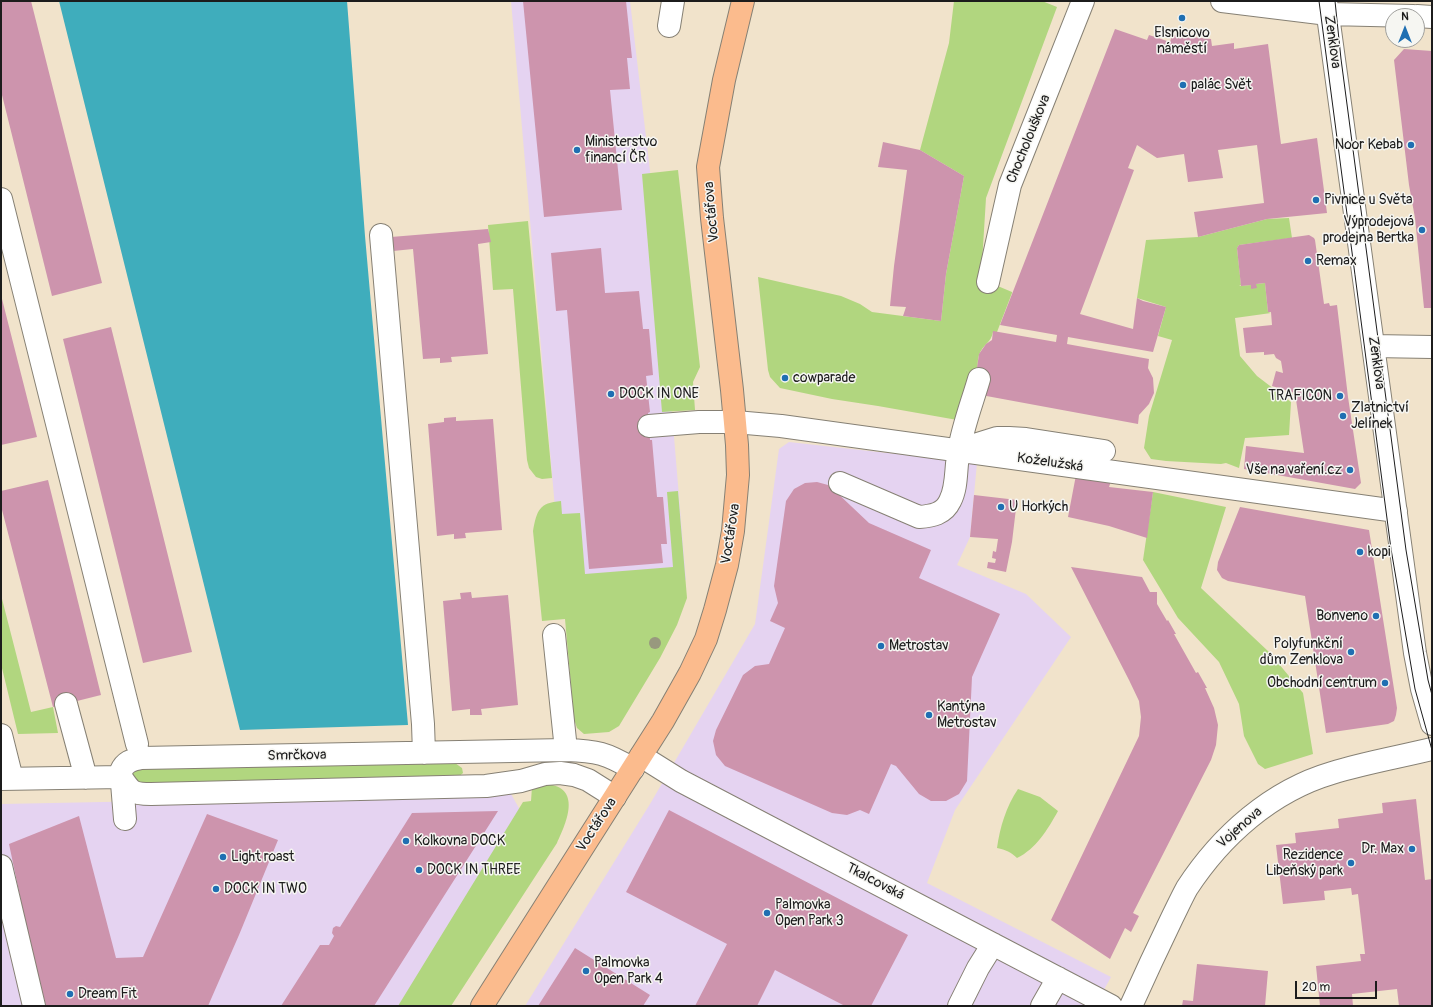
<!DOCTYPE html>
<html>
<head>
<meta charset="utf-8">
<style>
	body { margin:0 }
	#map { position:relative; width:1433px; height:1007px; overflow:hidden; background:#f1e3cb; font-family:Pangolin,sans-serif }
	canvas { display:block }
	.frame { position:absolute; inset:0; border:2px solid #1c1c1c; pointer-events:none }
	.north { position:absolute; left:1385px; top:8px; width:40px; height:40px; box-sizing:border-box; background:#f6f6f2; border:1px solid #9f9f9c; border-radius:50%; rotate:0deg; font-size:11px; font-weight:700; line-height:16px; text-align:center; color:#1c1c1c }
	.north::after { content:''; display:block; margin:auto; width:14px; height:18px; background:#1f6fb2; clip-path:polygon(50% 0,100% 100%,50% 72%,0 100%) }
	.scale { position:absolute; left:1295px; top:981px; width:82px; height:18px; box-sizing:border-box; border:2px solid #1c1c1c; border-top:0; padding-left:5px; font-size:12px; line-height:14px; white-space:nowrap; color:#1c1c1c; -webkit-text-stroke:3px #f6f6f2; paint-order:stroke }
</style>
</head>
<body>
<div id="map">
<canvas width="1433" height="1007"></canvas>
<div class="frame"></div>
<div class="north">N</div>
<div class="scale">20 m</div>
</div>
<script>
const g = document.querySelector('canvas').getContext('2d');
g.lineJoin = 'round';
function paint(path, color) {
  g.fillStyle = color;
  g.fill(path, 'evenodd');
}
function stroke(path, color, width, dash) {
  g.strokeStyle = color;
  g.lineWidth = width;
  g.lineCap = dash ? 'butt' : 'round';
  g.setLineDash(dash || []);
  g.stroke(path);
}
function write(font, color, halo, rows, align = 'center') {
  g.font = font + ' Pangolin,sans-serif';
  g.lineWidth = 3;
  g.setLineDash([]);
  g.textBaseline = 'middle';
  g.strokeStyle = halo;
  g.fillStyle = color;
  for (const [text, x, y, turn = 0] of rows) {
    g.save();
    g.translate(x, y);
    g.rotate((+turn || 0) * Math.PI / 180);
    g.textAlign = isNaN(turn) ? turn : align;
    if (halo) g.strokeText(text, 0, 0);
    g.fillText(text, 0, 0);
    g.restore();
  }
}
const built = new Path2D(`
	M511,1H630L656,222L686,580L562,589Z
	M789,442L977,463L970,537L957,565L1026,594L1071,637L955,810L927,883L1111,977L1095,1006H525L650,804L755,624L779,449Z
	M511,794L533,833L415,1006H1V804Z`);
const green = new Path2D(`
	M954,1H1042L1057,7L986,198L981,279L1012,292V293L997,332H993C991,343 983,344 979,355C977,361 978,367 977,373C976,387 967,408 963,421L878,406L832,399L780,388L770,377L768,370L758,277L841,296L860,304L872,312L941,321L946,274L964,176L920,150L949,43Z
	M678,170L700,367L693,382L695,410L662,412L642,174Z
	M1289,218L1292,238L1239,245L1237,248L1241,285L1239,286L1251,285V289L1256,284L1265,283L1268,312L1271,313L1235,318L1240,356L1257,376L1291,402L1289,435L1245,438L1239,468L1226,463L1221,464L1166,461L1151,459L1144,448L1149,416L1172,340L1158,336L1166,307L1137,298L1146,240L1198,237L1267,219Z
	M528,221L552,478L542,479L536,477L529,468L527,460L513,289L493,290L488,225Z
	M678,491L687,598L677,625L660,658L619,726L609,732L584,734L577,728L574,719L565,619L542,621L533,531C537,510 539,503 561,501L562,514L580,513L585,574L673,567L667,492Z
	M1153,492L1226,507L1201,588L1269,652L1303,693L1313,754L1265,769L1258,764L1244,736L1239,704L1219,662L1178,618L1143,560Z
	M1,595L31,712L53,707L58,733L18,734L1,664Z
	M455,763L462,768L463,773L456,779L145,785L131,779L130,773L143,768Z
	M546,784C582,787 567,822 557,843L451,1006H398L523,802L531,801L532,787Z
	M1018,789L1040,797L1058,811C1048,829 1036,849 1017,858C1011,852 1006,850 997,848C1000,827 1006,807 1018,789Z`);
const water = new Path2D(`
	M59,1H347L365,236L408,725L240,730Z`);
const building = new Path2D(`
	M1,1H31L102,283L52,296L1,91Z
	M523,1H626L632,58H627L630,89L610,90L622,210L544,217Z
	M1115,29L1147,40L1149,35L1170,42L1172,35L1211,39L1212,46L1234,43V49L1268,44L1281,144L1317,138L1327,213L1267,219L1198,237L1194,212L1264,203L1257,145L1218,150L1223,178L1188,182L1184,154L1157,158L1137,145L1128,168L1134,170L1080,314L1133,329L1137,298L1143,301L1166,307L1153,352L1068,337L1067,344L1149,359L1148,368L1153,378L1154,393L1149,404L1139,415L1138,424L981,395L977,368L979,354L986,344L992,340L993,331L1056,342L1057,335L1000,325Z
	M1404,49L1432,51V308H1424L1415,218L1409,185L1394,60Z
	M883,142L920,150L964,176L946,274L941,321L903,316L906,307L890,306L894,266L907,170L878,167Z
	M488,229L491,242L478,244L488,354L451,357L452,362L440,363V358L423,359L413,249L393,251L391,237Z
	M1309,235L1314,238L1315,240L1324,304L1329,303L1330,306L1337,305L1348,397L1361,483L1355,489L1244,469L1246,446L1304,453L1295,393L1272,386L1276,371L1283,373L1281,361L1276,358L1274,354L1264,355V352L1246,353L1243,328L1272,325L1271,312H1268L1265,283L1256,284L1257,288L1251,289V285L1241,286L1237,248L1239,245Z
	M601,248L605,293L639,291L643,329H649L653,375L646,376L650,412L648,413L650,440H652L657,497H663L667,544H661L663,563L589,569L567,310L556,311L551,253Z
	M1,295L37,437L1,445Z
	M111,327L192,652L143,663L63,339Z
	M456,417V421L493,419L502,530L465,533L466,538L454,539V534L437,536L428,424L444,422V418Z
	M1076,475L1111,481L1109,487L1153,492L1147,538L1109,526L1068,517Z
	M48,480L101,695L53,707L1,506V491Z
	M817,482L828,485L833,489L869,523L931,550L919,578L1000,614L972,677L967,781L959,794L946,801H931L919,794L896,766L891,764L869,814L860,810L847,815L832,813L725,766L716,755L713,741L716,730L743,675L755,666L769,664L785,628L770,621L778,603L774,586L786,501L794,489L805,483Z
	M974,495L1017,500L1012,542L1006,572L987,568L988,562L995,563L996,559L992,558L993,551L996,552L998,539L970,537Z
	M1240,507L1369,530L1397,708L1396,715L1394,721L1388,724L1326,733L1305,596L1228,581L1222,578L1217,570L1218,562Z
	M1071,567L1142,577L1150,592H1157V604L1167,621L1168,620L1176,634H1174L1196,673L1198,672L1207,688H1205L1214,708L1218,725L1216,745L1211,760L1133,913L1139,916L1131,932L1125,928L1110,959L1051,920L1139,736L1141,717L1139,701L1129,680Z
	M471,592L472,598L508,595L518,705L481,709L482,715H470V709L452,711L443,601L461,599L460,593Z
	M1416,799L1425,880L1432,879V1006H1399L1397,989L1352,994L1353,1006H1320L1316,966L1361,961L1360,954H1365L1358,894L1352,895L1351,888L1324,891L1325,900L1283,904L1276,845L1296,843L1295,833L1339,828L1338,819L1383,813L1382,803Z
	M669,810L908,935L871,1006H845L775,970L757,1006H695L727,944L626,892Z
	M498,811L374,1006H281L320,945H329L334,936L332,933L333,928L336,926L340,927L412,813Z
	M207,814L278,840L239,935L208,1006H46L29,939L9,844L79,816L116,958L143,957Z
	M575,948L650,995L643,1006H538Z
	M1197,964L1268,971L1265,1006H1182L1183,1000L1193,1001Z`);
const minor = new Path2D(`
	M1222,1L1328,14L1413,16
	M1326,1L1415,653L1422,689L1432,724
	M1417,16L1432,17
	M669,26L673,1
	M1,199L137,744
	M381,235L423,724L424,753
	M988,282L1010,185L1083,1
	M1373,346L1432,347
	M649,426L699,422H735L781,426L1396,511
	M965,448L997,438H1009L1026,439L1104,451
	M840,483L919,517C932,516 944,514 950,501C958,486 955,467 959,450C963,426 972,403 979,379
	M554,635L566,750
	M66,704L86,778
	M1,735L12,779
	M641,756L681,781L1111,1006
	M121,777C131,792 132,794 151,794L486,786L521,781L545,774L560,773L574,775L588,780L615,797
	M1,779L121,777
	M125,819L121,771C125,762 131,760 141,758L566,750C597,751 606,753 633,769
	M1,866L34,1006
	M959,1006L978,968L993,944
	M1042,1006L1058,978
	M1131,1006C1144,977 1158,947 1172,918C1177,908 1182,897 1187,888C1221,836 1271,791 1332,773C1364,763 1399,757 1432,749`);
const major = new Path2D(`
	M482,1006L663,721L690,673L706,639L715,610L727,565L733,531L738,475L737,445L732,390L712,218L708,167L724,80L743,1`);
const tram = new Path2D(`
	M1319,1L1391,549L1415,689L1432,750
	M1335,1L1341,59L1406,550L1428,680L1432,695`);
const trees = [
	[655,643]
];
const markers = [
	[1182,18,4,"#1f6fb2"],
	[1183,85,4,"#1f6fb2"],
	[1411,145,4,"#1f6fb2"],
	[577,150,4,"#1f6fb2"],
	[1316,200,4,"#1f6fb2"],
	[1422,230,4,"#1f6fb2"],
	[1308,261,4,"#1f6fb2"],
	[785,378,4,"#1f6fb2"],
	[611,394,4,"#1f6fb2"],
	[1340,396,4,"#1f6fb2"],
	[1343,416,4,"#1f6fb2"],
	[1350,470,4,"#1f6fb2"],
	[1001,507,4,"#1f6fb2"],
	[1360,552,4,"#1f6fb2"],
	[1376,616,4,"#1f6fb2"],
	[881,646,4,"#1f6fb2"],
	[1351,652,4,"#1f6fb2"],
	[1385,683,4,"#1f6fb2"],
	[929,715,4,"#1f6fb2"],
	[406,841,4,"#1f6fb2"],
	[1412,849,4,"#1f6fb2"],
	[223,857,4,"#1f6fb2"],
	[1351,863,4,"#1f6fb2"],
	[419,870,4,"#1f6fb2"],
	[216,889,4,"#1f6fb2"],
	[767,913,4,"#1f6fb2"],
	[586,971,4,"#1f6fb2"],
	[70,994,4,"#1f6fb2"]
];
const poiNames = [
	["Elsnicovo",1182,33,"center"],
	["náměstí",1182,49,"center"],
	["palác Svět",1191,85],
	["Ministerstvo",585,142],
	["financí ČR",585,158],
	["Noor Kebab",1403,145,"right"],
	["Pivnice u Světa",1324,200],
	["Výprodejová",1414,222,"right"],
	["prodejna Bertka",1414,238,"right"],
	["Remax",1316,261],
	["cowparade",793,378],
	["DOCK IN ONE",619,394],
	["TRAFICON",1332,396,"right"],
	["Zlatnictví",1351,408],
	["Jelínek",1351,424],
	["Vše na vaření.cz",1342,470,"right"],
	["U Horkých",1009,507],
	["kopi",1368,552],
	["Bonveno",1368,616,"right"],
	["Polyfunkční",1343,644,"right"],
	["dům Zenklova",1343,660,"right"],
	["Metrostav",889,646],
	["Obchodní centrum",1377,683,"right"],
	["Kantýna",937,707],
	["Metrostav",937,723],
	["Kolkovna DOCK",414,841],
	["Dr. Max",1404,849,"right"],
	["Rezidence",1343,855,"right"],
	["Libeňský park",1343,871,"right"],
	["Light roast",231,857],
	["DOCK IN THREE",427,870],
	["DOCK IN TWO",224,889],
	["Palmovka",775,905],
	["Open Park 3",775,921],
	["Palmovka",594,963],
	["Open Park 4",594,979],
	["Dream Fit",78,994]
];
const streetNames = [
	["Zenklova",1332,42,82],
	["Chocholouškova",1029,139,-68],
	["Voctářova",712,212,-95],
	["Zenklova",1376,363,82],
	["Koželužská",1050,463,8],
	["Voctářova",731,534,-81],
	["Smrčkova",297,756,-1],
	["Voctářova",597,825,-57],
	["Vojenova",1240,828,-41],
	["Tkalcovská",875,882,28]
];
paint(built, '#e5d3f1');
paint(green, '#b1d67f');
paint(water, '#3fadbc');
paint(building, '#cd94ad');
stroke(minor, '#868074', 24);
stroke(major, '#868074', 24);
stroke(minor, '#fff', 22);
stroke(major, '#fbbb8d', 22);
stroke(tram, '#1c1c1c', 1);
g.fillStyle = '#98997e';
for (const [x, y] of trees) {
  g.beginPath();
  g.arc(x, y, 6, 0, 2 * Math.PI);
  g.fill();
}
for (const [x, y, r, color] of markers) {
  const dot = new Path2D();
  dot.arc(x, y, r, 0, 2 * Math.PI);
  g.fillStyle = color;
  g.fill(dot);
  stroke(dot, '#f6f6f2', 1.5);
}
write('14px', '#1c1c1c', '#f6f6f2', poiNames, 'left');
write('14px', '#1c1c1c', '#f6f6f2', streetNames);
</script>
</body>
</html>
